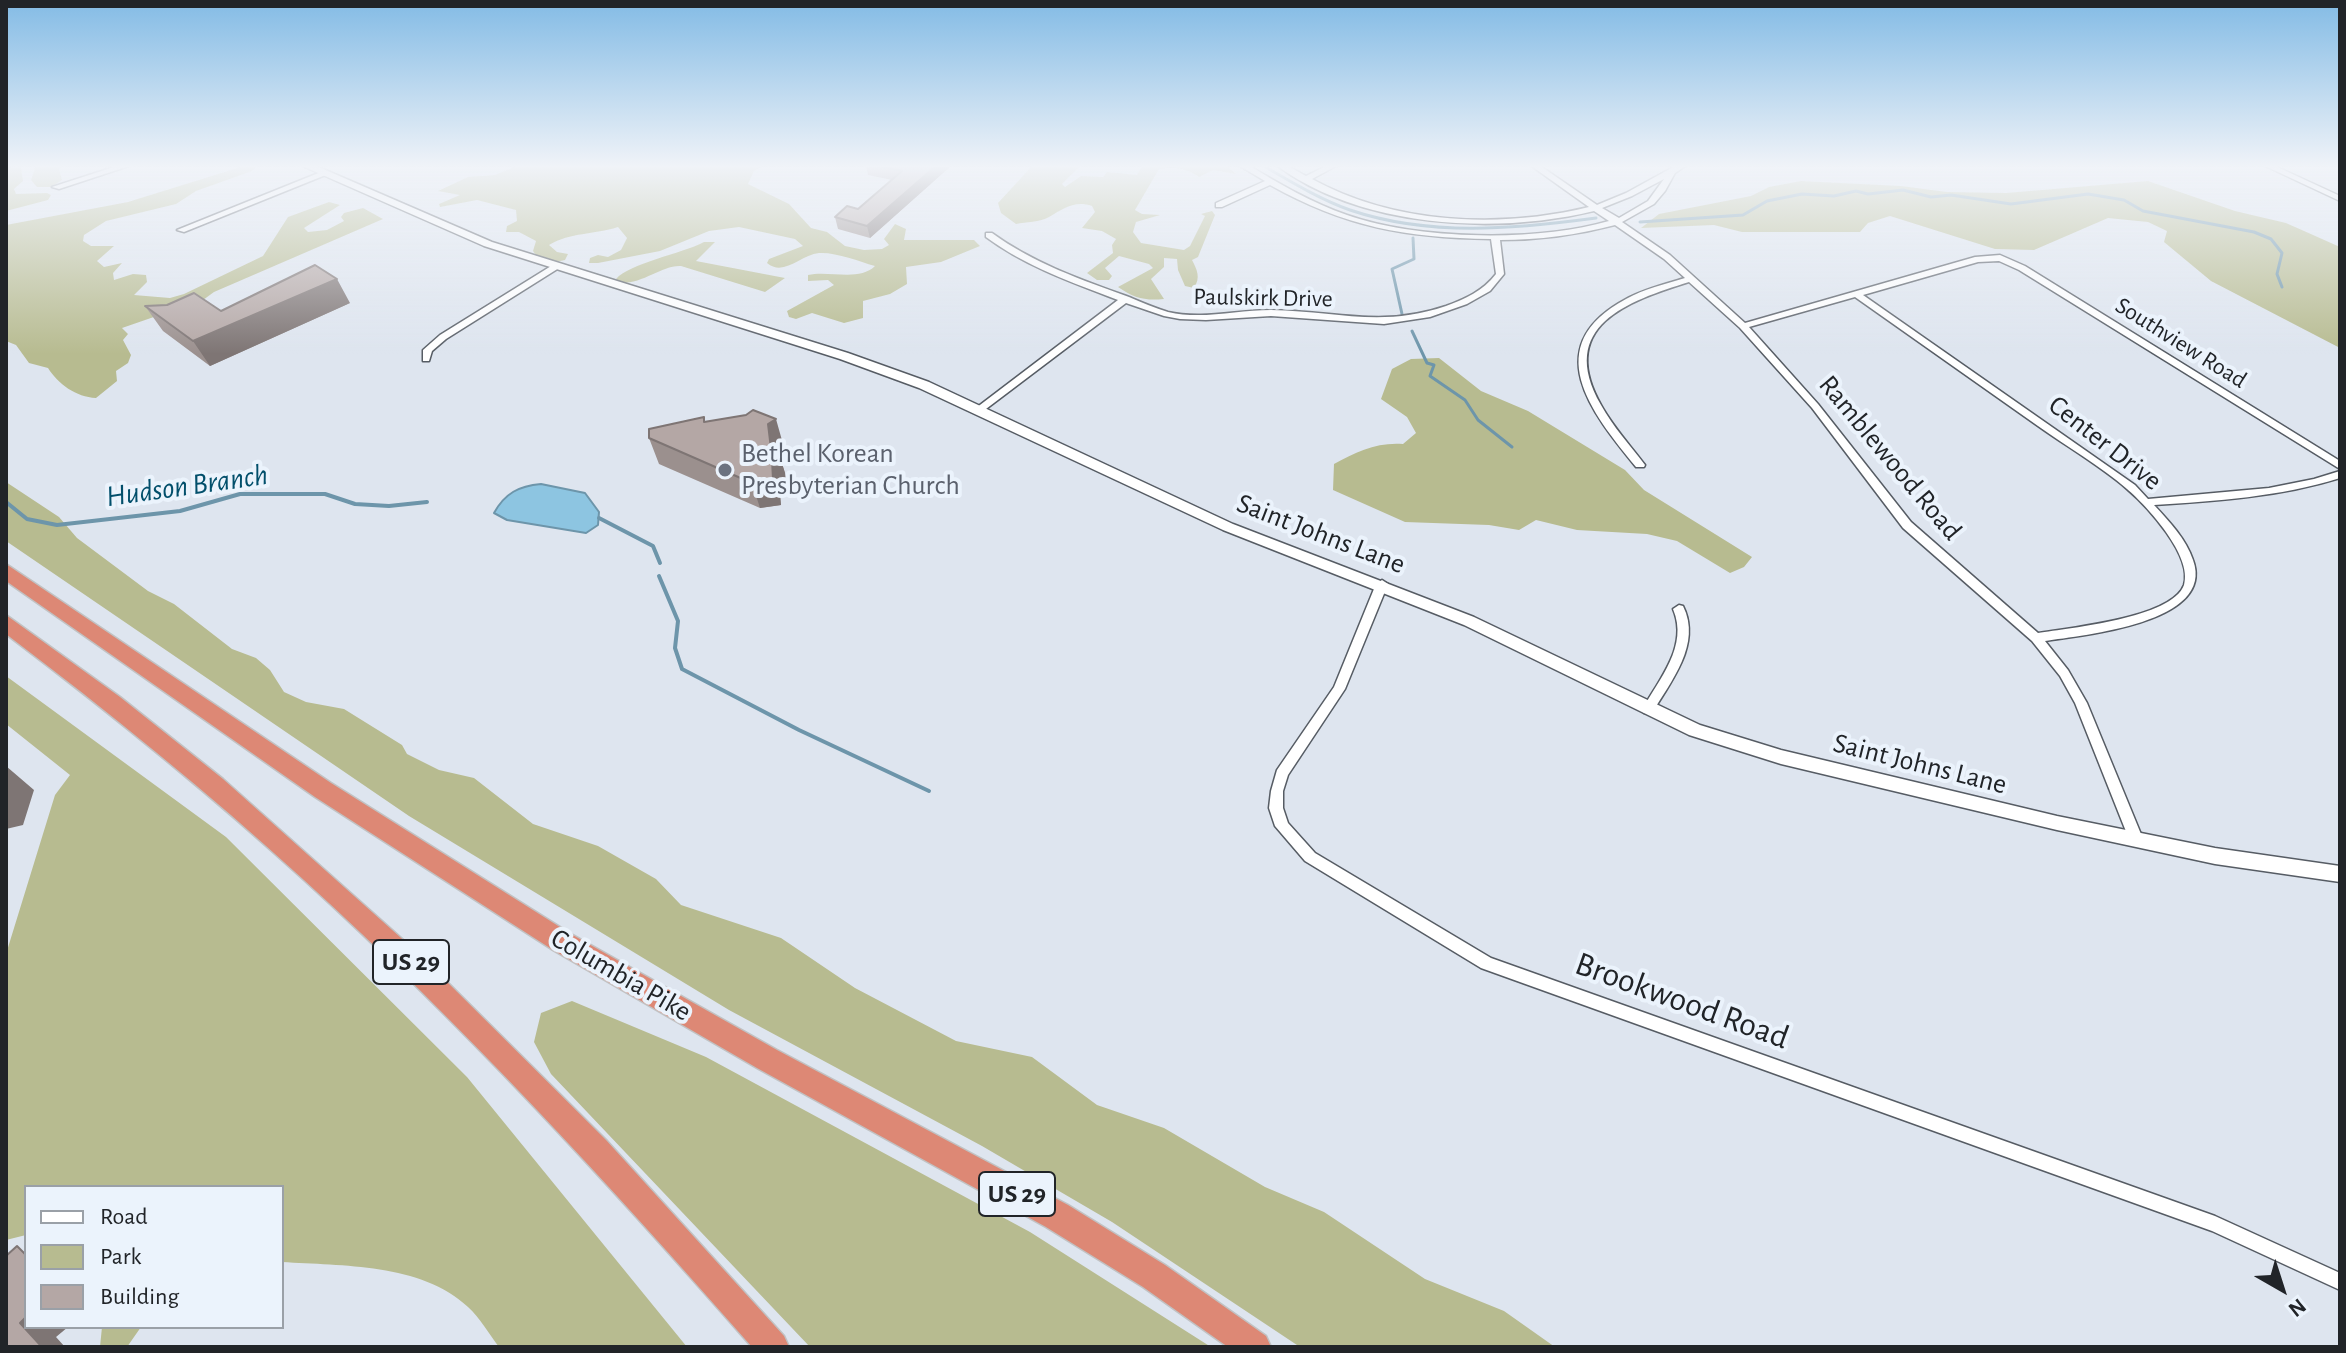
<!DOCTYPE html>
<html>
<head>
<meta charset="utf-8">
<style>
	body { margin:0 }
	#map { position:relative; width:2346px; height:1353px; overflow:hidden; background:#dee5ef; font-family:"Alegreya Sans",sans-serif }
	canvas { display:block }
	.frame { position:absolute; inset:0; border:8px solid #212428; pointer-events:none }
	.legend { position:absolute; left:24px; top:1185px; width:260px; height:144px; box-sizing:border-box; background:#ebf3fc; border:2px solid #9aa0a7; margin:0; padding:10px 14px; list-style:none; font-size:24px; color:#212428 }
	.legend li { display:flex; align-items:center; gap:16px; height:40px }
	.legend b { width:40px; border:2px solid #9aa0a7 }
	.north { position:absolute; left:2242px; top:1249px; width:80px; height:80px; -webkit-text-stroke:6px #ebf3fc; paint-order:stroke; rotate:141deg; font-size:22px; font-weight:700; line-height:32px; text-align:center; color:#212428 }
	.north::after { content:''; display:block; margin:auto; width:28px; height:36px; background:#212428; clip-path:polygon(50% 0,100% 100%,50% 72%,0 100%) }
</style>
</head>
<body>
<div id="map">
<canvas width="2346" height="1353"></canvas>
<div class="frame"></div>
<ul class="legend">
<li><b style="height:10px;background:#fff"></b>Road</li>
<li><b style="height:22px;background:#b7bb90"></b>Park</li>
<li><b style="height:22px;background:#b4a7a5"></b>Building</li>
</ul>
<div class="north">N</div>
</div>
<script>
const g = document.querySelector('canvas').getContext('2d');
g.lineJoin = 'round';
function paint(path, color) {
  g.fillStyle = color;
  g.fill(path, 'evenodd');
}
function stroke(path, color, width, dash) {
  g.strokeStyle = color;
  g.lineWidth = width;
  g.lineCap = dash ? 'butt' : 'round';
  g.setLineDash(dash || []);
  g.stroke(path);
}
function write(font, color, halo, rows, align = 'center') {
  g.font = font + ' "Alegreya Sans",sans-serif';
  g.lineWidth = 8;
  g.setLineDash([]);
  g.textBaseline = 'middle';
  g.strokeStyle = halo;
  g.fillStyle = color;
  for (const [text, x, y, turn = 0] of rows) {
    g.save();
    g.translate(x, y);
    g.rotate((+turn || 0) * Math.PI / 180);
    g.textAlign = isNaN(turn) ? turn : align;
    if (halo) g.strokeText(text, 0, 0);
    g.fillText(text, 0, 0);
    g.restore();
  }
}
const green = new Path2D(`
	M36,165H64L59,169L62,180L51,187H37L31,180Z
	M247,165H258L252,171L196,191L176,204L106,221L84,235L83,241L91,246H114L97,261L104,267L122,263L113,273L114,280L133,274L146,275L147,282L134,295L170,298L184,294L263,256L288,217L329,202L340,205L304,228L308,232L327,230L344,221L341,217L344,213L363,208L383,219L214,292L203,300L122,328L128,334L123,340L131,355L128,363L116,371L117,381L96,398C76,397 58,384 48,368L29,363L16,345L6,341V225L128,202Z
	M519,165H764L754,171L748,184L789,204L811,228L827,232L845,246L864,250L882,249L889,245L884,239L895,224L906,229L904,240H974L980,246L941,262L906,267L907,284L890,294L863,301V318L844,323L812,313L796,319L789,317L787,311L834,285L828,280L808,281V275C829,270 859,282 875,266C858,261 836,252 819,253C800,255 784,277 767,263L769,259L803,246L795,239L739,227L709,231L660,251L598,263H589L590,258L598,255L608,257L621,250L627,238L618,227C593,235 571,232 549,245L557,252L568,254L565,260C552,263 541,263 533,251L536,241L519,232H506L507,226L517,221L516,210L477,200L440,207L439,204L460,195L438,191L468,177L495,175Z
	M1033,165H1081L1062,184L1065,187L1081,176L1103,177L1107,172L1137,175L1143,165H1226L1236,174L1213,170L1199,177C1186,168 1175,166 1159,169L1135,210L1142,214L1160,215L1136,222L1133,232L1141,243L1184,250L1190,246L1205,216L1201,214L1212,211L1215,215L1198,257L1192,260C1197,270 1201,277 1194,288L1185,286L1178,270L1177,259L1164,258V267L1151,279L1164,299C1145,301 1134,298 1118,287L1153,268L1149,264L1119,256L1105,268L1112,276L1109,280H1097L1087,273L1113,253L1112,245L1116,239L1102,231L1082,228L1095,212L1092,206C1074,200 1063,209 1049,217C1040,222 1026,222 1016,224L1001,213L998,203Z
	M6,167L21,168L23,181L14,189L16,194L47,193L51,195L48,200L6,211Z
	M1801,181L1901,186L1947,192L2006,193L2148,181L2235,211L2286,223L2340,247V348L2211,281L2164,242L2167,231L2148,222L2108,218L2034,250L1995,249L1890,216L1868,223L1860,232H1742L1714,225L1641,228L1659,214L1751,196L1769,187Z
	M704,242H715L696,261L785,278L765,292L681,266C662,265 645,283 621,283L616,279C630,263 681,254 704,242Z
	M1439,358L1481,391L1528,411L1625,470L1644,490L1752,557L1744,567L1730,573L1677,541L1647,534L1577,530L1536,520L1519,530L1489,525L1405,522L1333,490L1334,464C1356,452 1377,442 1403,444L1416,433L1407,417L1381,399L1392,369L1411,359Z
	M6,482L59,517L77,538L148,591L174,604L232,649L256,658L270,670L284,692L306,702L344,709L402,745L407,754L439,770L474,778L533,824L598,846L656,879L681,905L781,938L855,988L956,1041L1032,1057L1097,1105L1164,1128L1265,1187L1324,1212L1425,1279L1504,1311L1555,1347H1300L1112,1222L982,1146L729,1010L409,816L6,541Z
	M6,676L226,837L467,1077L687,1347H499C489,1334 480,1318 468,1307C421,1263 342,1266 282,1262V1187H26V1235L6,1240V954L55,795L70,775L6,724Z
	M572,1001L706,1057L1030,1232L1211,1347H810L551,1074L534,1042L541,1013Z
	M102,1327H141L127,1347H100Z`);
const water = new Path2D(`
	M541,484L585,493L599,512L598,525L586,533L507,520L494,513C505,493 519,486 541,484Z`);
const streamFar1 = new Path2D(`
	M1262,165C1290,181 1319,199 1350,210C1430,237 1514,229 1596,218
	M1640,222L1743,215L1767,201L1802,194L1834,196L1856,191L1868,194L1903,190L1931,197L1951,195L2011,204L2088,194L2124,200L2143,211L2254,232L2271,239L2282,253L2277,274L2282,287
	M1402,314L1392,269L1414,259L1413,238
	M1412,331L1427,363L1434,365L1430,376L1465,400L1478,420L1512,447`);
const stream = new Path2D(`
	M6,502L27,519L57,525L180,511L240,494H325L355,504L389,506L427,502
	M599,518L653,546L660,563
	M659,576L678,621L675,648L682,669L799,730L929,791`);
const minor = new Path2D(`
	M120,165H132L59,189L52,187Z
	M1238,165H1248C1280,184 1312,203 1347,215C1419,240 1537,242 1609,221L1594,211C1495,235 1361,228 1276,165H1286L1306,176L1328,165H1338L1312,179C1394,224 1499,229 1589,207L1530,165H1539L1597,205L1626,193L1677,165H1687L1675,173L1665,191L1654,204L1622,222L1670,255L1745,323L1975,257L2000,255L2025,266L2340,461V469L2019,270L1999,261L1978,262L1863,295L2135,485L2148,499L2269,488L2314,479L2340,471V478C2279,497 2217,501 2154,505C2169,521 2186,539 2193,560C2216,623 2084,635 2045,641L2068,670L2087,703L2143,839L2141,843L2136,845L2131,843L2129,839L2075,703L2060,676L2032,641L1903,528L1812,408L1740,328L1689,282C1628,301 1556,326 1601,405C1613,427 1630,445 1645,465L1644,467H1636C1591,412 1538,346 1626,299C1644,289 1665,284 1685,278L1664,259L1615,225C1577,235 1539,240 1500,240L1504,274L1490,291L1467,304L1430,317L1384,324L1271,316L1206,320L1180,319L1164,316L1126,303L982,412H976V408L1118,300C1073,283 1025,266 986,237V233H992C1033,263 1082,280 1129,297C1141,302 1155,308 1168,312C1202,320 1237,310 1271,310C1336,311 1381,328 1446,306C1465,299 1483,291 1496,274L1491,239C1406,238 1345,227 1270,185L1222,207H1216V203L1265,181ZM1664,179L1648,201L1619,218L1602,208L1632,196ZM1855,297C1916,340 1977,383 2038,426C2066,446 2102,467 2127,489C2147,506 2193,556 2184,585C2172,618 2070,628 2038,633L1911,522L1818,404L1749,327Z
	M2263,165H2273L2340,196V201Z
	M321,172L328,174L184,232L177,230Z
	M556,263L560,266L559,268L446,339L432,351L429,361H423V350L440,335Z
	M1382,580L1388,584L1345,689L1288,775L1283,791V808L1288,823L1315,853L1491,958L2215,1216L2340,1273V1290L2212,1231L1481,968L1305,861L1275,826L1269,808L1271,791L1277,770L1334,687L1376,584Z
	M1679,605L1683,606C1702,644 1671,681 1652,713H1644L1642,710C1659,679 1689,646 1673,609Z`);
const tertiary = new Path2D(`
	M300,165H314L492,242L848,353L929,382L1233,524L1474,617L1700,725L1781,750L2057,816L2215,848L2340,866V882L2215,864L2057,830L1781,764L1689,735L1464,625L1223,530L919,388L840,359L484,246Z`);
const motorway = new Path2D(`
	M6,564L331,783L571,934L777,1050L1068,1205L1165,1265L1266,1336L1271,1347H1228L1143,1287L1046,1227L757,1068L553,950L315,797L6,581Z
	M6,615L120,697L223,779L419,954L606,1140L784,1336L789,1347H752C610,1185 464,1026 304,880C209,793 109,712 6,634Z`);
const wall = new Path2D(`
	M866,165H952L870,238L838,229L835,217L858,209L892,180L868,175Z
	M350,303L210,366L163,331L145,306L221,311Z
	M704,417L705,422L783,444L777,448L785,473L786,484L779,485L781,505L760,508L659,464L649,438Z`);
const shadedWall = new Path2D(`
	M937,165H952L870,238L867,226Z
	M337,279L350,303L210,366L193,341Z
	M776,419L783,444L777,448L785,473L786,484L779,485L781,505L760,508L752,483L771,449L768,424Z
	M6,766L34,790L23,825L6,829Z
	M26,1317V1327H68L56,1337L65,1347H42L20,1323Z`);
const building = new Path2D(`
	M874,165H937L867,226L835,217L847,206L858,209L902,171Z
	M315,265L337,279L193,341L145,306L167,305L194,293L221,311Z
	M753,410L776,419L768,424L771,449L777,448L778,459L772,460L773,479L752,483L649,438V429L704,417V422L746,415Z
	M17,1246L26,1255V1317L20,1323L42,1347H6V1256Z`);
const markers = [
	[725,470,8,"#6b7280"]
];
const farStreetnames = [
	["Paulskirk Drive",1263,298,1],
	["Southview Road",2181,343,32]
];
const shields = [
	[411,962,76],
	[1017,1194,76]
];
const shieldNames = [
	["US 29",411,962],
	["US 29",1017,1194]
];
const streetNames = [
	["Center Drive",2105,443,38],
	["Ramblewood Road",1890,458,50],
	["Saint Johns Lane",1321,534,21],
	["Saint Johns Lane",1920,764,14],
	["Columbia Pike",621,975,30]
];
const worshipNames = [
	["Bethel Korean",741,454],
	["Presbyterian Church",741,486]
];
const waterNames = [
	["Hudson Branch",187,486,-8]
];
const nearStreetnames = [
	["Brookwood Road",1682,1001,20]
];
paint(green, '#b7bb90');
paint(water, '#8dc5e1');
stroke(water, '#6d95aa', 2);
stroke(streamFar1, '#6d95aa', 3);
stroke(stream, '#6d95aa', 4);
stroke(minor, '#565c64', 3);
stroke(tertiary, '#565c64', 3);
stroke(motorway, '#c1c2c3', 3);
paint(minor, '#fff');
paint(tertiary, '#fff');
paint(motorway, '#dd8875');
paint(wall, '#9b908e');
paint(shadedWall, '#7e7574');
paint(building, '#b4a7a5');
stroke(building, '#7e7574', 2);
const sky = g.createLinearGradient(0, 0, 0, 354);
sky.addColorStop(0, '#83bbe5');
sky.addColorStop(0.47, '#f0f3f8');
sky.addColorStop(1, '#f0f3f800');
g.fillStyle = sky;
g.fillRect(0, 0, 2346, 354);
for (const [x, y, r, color] of markers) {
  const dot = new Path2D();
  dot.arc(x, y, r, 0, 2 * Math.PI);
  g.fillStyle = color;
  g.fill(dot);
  stroke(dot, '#ebf3fc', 3);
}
write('24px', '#212428', '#ebf3fc', farStreetnames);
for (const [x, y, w] of shields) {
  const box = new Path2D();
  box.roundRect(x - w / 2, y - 22, w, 44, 6);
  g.fillStyle = '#ebf3fc';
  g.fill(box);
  stroke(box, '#212428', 2);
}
write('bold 26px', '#212428', null, shieldNames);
write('28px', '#212428', '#ebf3fc', streetNames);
write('28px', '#5b616d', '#ebf3fc', worshipNames, 'left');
write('italic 30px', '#024f6b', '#ebf3fc', waterNames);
write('34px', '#212428', '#ebf3fc', nearStreetnames);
</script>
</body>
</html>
